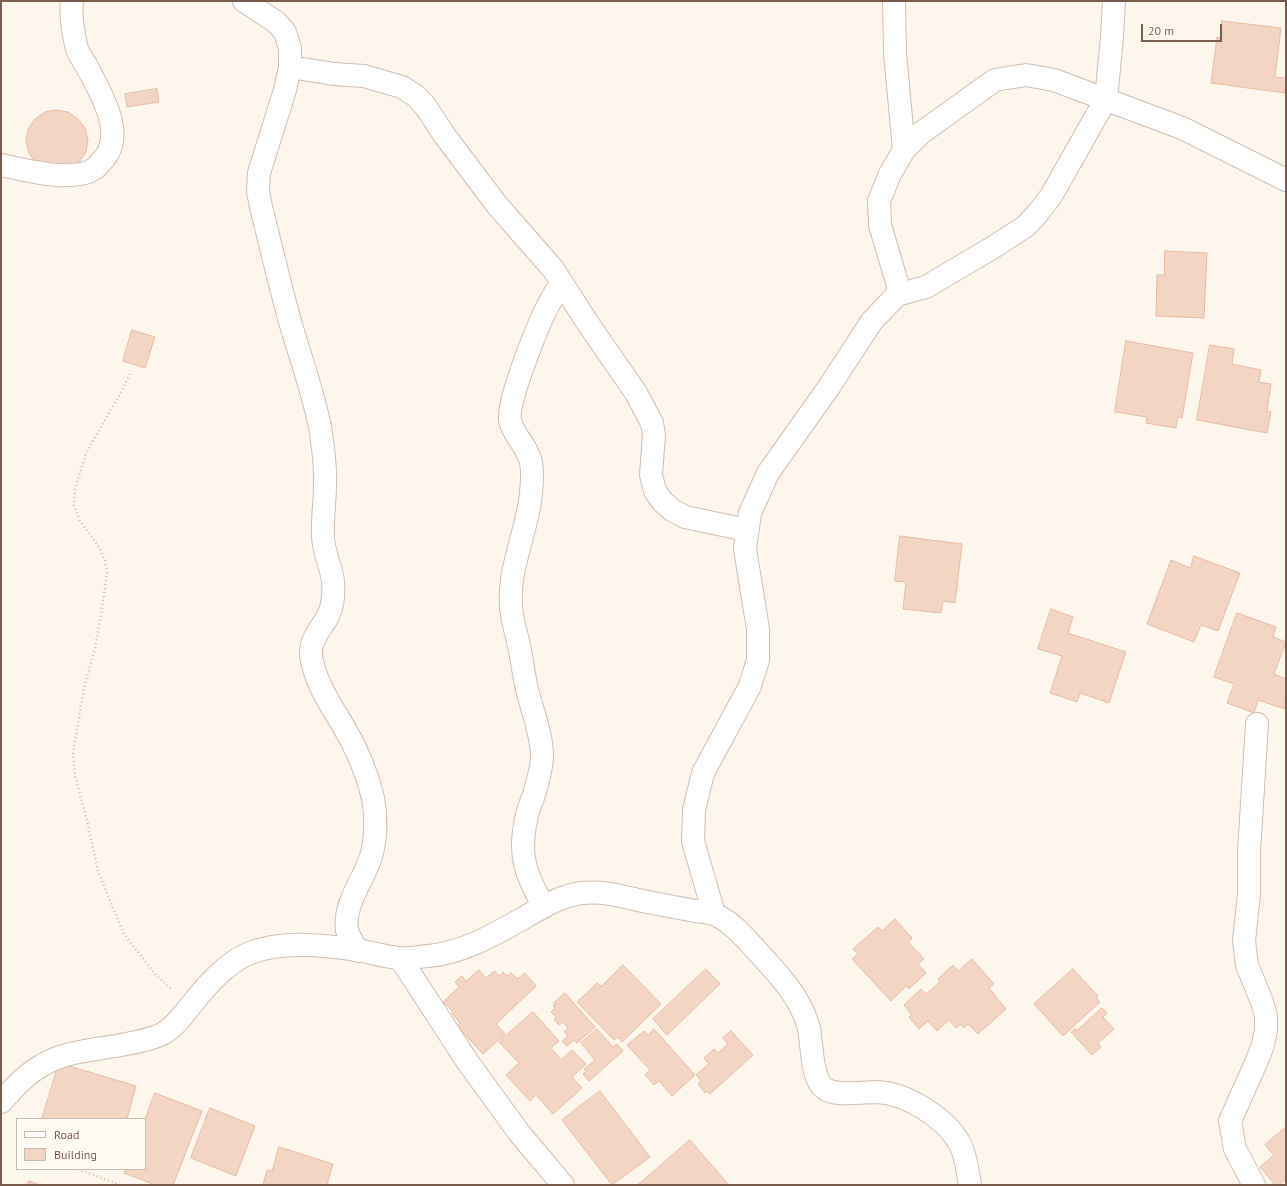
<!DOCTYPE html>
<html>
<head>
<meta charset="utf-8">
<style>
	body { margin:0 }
	#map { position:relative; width:1287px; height:1186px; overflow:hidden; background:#fdf6ec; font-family:"PT Sans",sans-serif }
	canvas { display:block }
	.frame { position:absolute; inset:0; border:2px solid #7a5c4d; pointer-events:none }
	.legend { position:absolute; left:16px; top:1118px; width:130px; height:52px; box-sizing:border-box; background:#fffaf3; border:1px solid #cabbb1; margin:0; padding:5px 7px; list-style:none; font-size:12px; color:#7a5c4d }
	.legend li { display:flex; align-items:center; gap:8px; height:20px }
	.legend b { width:20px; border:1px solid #cabbb1 }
	.scale { position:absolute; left:1141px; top:24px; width:81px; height:18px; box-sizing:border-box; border:2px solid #7a5c4d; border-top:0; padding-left:5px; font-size:12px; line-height:14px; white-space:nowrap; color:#7a5c4d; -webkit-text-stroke:3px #fffaf3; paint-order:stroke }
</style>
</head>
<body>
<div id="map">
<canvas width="1287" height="1186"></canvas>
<div class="frame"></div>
<ul class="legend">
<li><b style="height:5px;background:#fff"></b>Road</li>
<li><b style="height:11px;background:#f3d5c3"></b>Building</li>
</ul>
<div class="scale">20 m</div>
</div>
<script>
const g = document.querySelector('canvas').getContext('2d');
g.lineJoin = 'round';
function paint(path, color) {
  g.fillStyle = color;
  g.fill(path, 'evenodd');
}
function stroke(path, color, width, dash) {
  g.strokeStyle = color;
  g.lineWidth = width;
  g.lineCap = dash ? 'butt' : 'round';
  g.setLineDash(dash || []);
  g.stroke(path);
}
const building = new Path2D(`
	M1222,21L1281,28L1275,77L1286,78L1285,93L1211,83L1217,37L1220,38Z
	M157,89L159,102L127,107L125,94Z
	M56,110L68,112L78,119L85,128L88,140L86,152L79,162L69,169L36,163L29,153L26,141L28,129L35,119L45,112Z
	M1165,251L1207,253L1204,318L1156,316L1157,275H1164Z
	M132,330L155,337L145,368L123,361Z
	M1126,341L1193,353L1182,418L1178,417L1176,428L1146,423L1147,417L1115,412Z
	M1210,345L1234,349L1232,364L1261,370L1259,382L1271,384L1267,411L1271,412L1267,433L1197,420Z
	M900,536L962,544L955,603L943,601L941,613L903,609L906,582L895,581Z
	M1194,556L1240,573L1218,631L1201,625L1194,642L1147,624L1171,560L1190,568Z
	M1051,609L1073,617L1068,633L1126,652L1109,703L1080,693L1077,702L1050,693L1062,656L1038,649Z
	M1237,613L1276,627L1273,637L1286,642L1274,674L1286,679L1285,709L1258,700L1254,713L1227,703L1234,684L1214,677Z
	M895,919L912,938L908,942L924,959L918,964L926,973L909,989L906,986L891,1001L852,959L858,954L853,949L878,927L882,931Z
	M972,959L994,984L989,988L1006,1009L978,1034L968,1024L964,1028L961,1024L956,1028L949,1020L937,1031L928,1021L919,1029L909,1017L912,1015L904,1005L921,989L926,994L940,982L938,979L953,965L958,971Z
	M623,965L661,1004L622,1042L618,1037L614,1040L577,1002L597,983L601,986Z
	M706,969L720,984L667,1035L653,1019Z
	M1073,969L1098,996L1096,998L1100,1002L1063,1036L1034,1004Z
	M479,970L486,978L494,971L500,976L503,972L507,976L511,973L518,979L525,973L536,986L496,1024L505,1034L483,1054L457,1026L460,1023L452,1014L453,1012L443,1002L459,987L455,982L462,976L466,981Z
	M565,993L595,1027L577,1043L574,1040L567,1046L562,1041L568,1036L564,1032L568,1028L563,1022L559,1025L554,1019L556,1017L551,1012L555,1008L553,1006L556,1004L554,1003Z
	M1102,1008L1107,1013L1103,1017L1114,1029L1098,1043L1101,1047L1092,1055L1071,1032L1075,1029L1077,1030Z
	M533,1012L559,1041L551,1048L561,1060L572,1050L586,1064L572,1077L582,1088L553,1114L536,1095L530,1101L506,1075L519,1063L499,1042Z
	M597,1029L613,1047L617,1044L623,1051L589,1081L583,1074L586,1071L584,1069L595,1060L581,1043Z
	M654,1029L695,1075L672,1096L659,1081L654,1085L645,1075L650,1070L627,1045L644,1031L648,1035Z
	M731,1031L753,1055L710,1094L707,1091L705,1093L698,1084L701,1081L696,1075L709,1064L704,1058L714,1049L718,1053L728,1044L723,1038Z
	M59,1063L136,1086L127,1119H42Z
	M600,1091L650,1157L612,1185L562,1120Z
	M155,1093L202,1111L173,1185H156L124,1173L126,1169H145V1120Z
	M210,1108L255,1126L236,1176L191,1158Z
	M1286,1127V1179L1279,1185H1275L1260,1167L1274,1155L1265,1145Z
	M690,1140L729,1185H638Z
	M279,1147L333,1164L327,1185H263L267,1170L272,1171Z
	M29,1181L40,1185H27Z`);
const path = new Path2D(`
	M130,374L120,394L87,451L75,488L74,505L80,521L99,547L105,561L107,573L100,621L95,648L84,688L73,753L75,776L86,816L98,871L113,908L124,934L155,974L172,990
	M78,1169L120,1185`);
const minor = new Path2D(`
	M244,1L276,22L285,32L290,48V67L285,90L259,173L258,191L261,207C271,247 280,286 291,325C301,359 313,392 320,427C323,446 326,466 325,485C325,502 322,519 323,536C323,552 332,567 333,582C334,593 333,606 328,616C321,629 310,639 311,655C314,679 329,703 341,722C355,745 367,772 373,798C376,815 376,836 372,853C366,878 343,902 347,930C349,938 354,944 358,951
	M894,1L895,53L904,150
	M290,67L334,74L364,76L402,87L416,96L426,107L445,136L497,205L553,269L587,322L636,393L652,423L654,435L651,475L655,491L662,501L672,510L685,517L747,530
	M1,165C25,170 72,183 94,169C97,167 100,163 102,161C128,134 99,91 86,65C83,60 79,55 77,49C73,33 70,17 72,1
	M897,295L926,287L992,248L1026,226L1038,213L1051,196L1106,99L1112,37L1114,1
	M544,907C526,875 518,856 526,820C527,811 531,803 534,795C537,783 542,769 542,756C542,735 533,713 528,693C524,679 523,665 520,651C518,639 514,627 512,615C505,573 527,535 531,493C532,480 534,464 527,452C522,441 512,432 510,420C507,401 540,319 551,300C554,294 558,289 561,283
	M714,914L693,841L694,810L703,773L750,686L758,660V629L745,549L750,513L768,473L829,387L872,321L897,295L898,286L880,225L879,201L890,174L904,150L921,133L995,80L1026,75L1054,80L1182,128L1286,180
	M400,958L467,1061L520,1134L563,1185
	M1,1102C13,1089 25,1075 41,1066C63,1052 91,1050 116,1046C131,1043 148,1041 162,1034C174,1028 183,1015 192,1004C207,985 226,963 250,953C283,940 328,945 363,951C374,953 386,957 398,958C408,959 418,957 428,956C464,953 497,933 527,916C544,906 563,895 582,893C606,890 630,899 653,903C667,906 681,908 695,911C702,912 711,912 718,916C734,924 745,938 758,952C778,974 799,995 808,1025C813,1042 810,1077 824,1088C835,1097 862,1092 877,1092C906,1093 946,1118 960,1144C966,1156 968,1172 970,1185
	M1254,1185L1235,1149L1230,1121L1255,1065L1262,1048L1266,1031V1016L1262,1002L1247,965L1244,941L1249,894V851L1257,724`);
paint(building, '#f3d5c3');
stroke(building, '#e6bba3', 1);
stroke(minor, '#d1beb0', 24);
stroke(path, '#d9b8a5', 2.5, [1, 3]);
stroke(minor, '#fff', 22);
</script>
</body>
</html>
